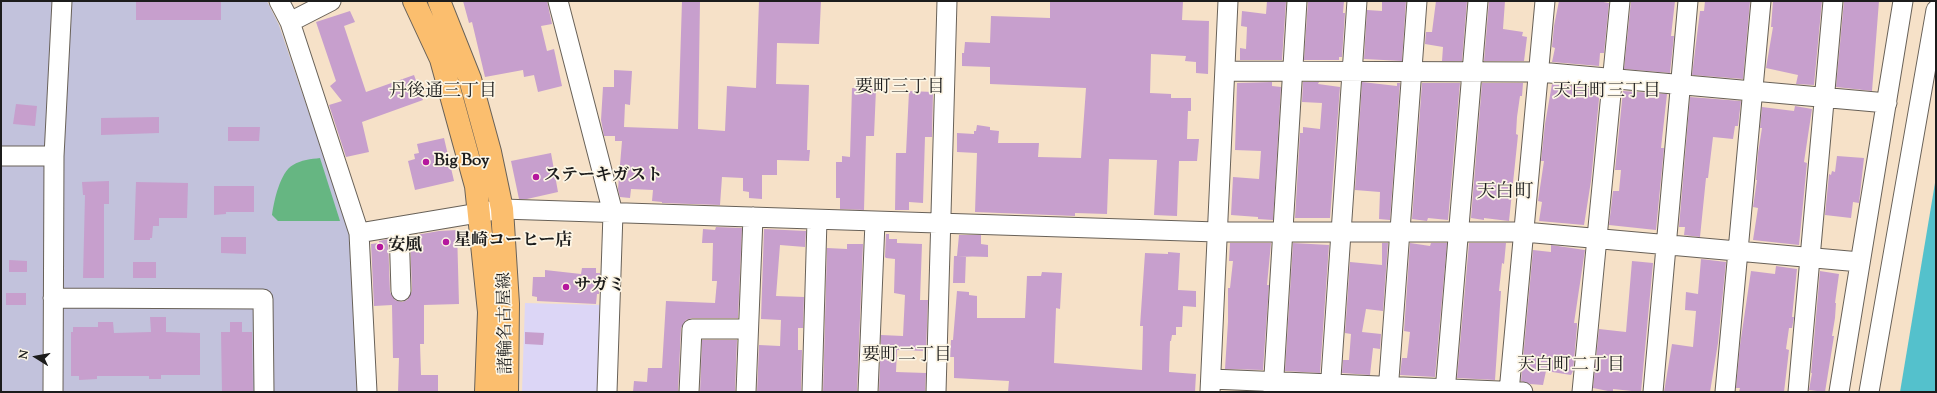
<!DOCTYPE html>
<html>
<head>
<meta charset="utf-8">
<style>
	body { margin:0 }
	#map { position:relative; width:1937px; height:393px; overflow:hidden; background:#f6e1c8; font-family:"Sorts Mill Goudy",serif }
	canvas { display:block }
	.frame { position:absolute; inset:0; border:2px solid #1c1c1c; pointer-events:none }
	.north { position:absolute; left:16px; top:337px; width:40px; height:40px; -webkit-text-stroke:3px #fcf5e5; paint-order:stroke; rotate:281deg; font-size:11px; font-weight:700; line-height:16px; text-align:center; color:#1c1c1c }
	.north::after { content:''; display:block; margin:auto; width:14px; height:18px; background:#1c1c1c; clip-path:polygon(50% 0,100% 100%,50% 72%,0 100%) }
</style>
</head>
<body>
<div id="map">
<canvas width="1937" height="393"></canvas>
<div class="frame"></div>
<div class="north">N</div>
</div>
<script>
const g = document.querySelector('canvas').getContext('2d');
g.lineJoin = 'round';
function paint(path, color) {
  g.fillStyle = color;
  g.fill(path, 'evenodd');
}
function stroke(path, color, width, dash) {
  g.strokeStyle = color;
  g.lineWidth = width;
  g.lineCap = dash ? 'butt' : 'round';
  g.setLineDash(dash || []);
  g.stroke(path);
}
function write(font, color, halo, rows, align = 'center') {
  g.font = font + ' "Sorts Mill Goudy","Noto Serif JP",serif';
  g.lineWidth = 3.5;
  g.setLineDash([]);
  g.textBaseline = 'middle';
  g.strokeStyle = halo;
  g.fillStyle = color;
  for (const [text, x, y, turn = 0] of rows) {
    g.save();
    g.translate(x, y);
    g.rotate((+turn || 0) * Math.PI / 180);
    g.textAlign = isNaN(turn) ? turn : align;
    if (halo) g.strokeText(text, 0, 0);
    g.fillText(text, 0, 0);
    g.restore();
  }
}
const built = new Path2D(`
	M525,303L604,305L600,392H522Z`);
const industrial = new Path2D(`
	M1,1H267L279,25L350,233L357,392H1Z`);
const forest = new Path2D(`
	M320,158L340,221H278L272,215C274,201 280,172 293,165C301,160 311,159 320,158Z`);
const water = new Path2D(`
	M1936,177V392H1900Z`);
const building = new Path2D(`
	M136,1H221V20H136Z
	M463,1H547L552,24L541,26L547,51L554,49L562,86L538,92L534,75L524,77L523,70L485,77L472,22L469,23Z
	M682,1H700L698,129L725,131L727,86L756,88L759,1H821L819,44L777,43L776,84L809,85L807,150H810L809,161L777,160V175H762V199L749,198V192L743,191V178L722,177L720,205L662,203V202L652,201L653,190L631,189L630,198L620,197L618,189L622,141H615V136H604L601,120L603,87H614V70L632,71L630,105L625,104L624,127L678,129Z
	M1050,1H1183L1182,20L1209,21L1208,74L1196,73V62L1185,61L1186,56L1151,54L1150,93L1171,94V98H1191V111H1188L1187,139H1199L1197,161H1179L1177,216L1154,215L1157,160L1109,159L1107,214L1075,213V216L975,212L977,153L957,152V133L974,134V131H976L977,125L990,127V130L999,131L998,143H1039L1038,157L1081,158L1086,88L990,84V67L962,66V53H964L965,42L990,43L991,16L1050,18Z
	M1267,1L1286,2L1282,60H1240V48L1246,49L1247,27L1241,26L1242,11L1266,14Z
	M1308,1H1344L1343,13H1345L1342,57H1339V60H1304Z
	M1382,1H1406L1402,61L1364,59L1367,10L1382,11Z
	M1436,1H1467L1462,61H1442L1443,47L1425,44L1426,32H1432Z
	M1489,1H1505L1503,29L1523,32L1522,36L1527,37L1524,61H1484Z
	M1559,1H1598L1609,3L1604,53H1600L1599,66L1552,62L1555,48L1552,47L1554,26Z
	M1631,1H1675L1671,36H1674L1670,73L1624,69Z
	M1705,1L1750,2L1743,79L1692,75L1700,11H1704Z
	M1773,1H1822L1814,85L1796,84L1798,75L1766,68L1773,27H1771Z
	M1844,1H1879L1872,91L1836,87Z
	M350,11L355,22L344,26L366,92L414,75L423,100L362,122L369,152L346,157L329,105L342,101L330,86L336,81L316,22Z
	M1272,82V86L1281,87L1273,220L1258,219V217L1231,215L1233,177L1259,179L1261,151L1235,150L1237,83Z
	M1303,82H1319L1318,84L1340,87L1330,218H1295L1300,133H1303V127L1320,129L1322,103L1302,102Z
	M1362,82L1397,86V83H1400L1390,220L1379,219L1380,192L1355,190Z
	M1422,83H1460L1448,220L1428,218L1427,221L1412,219Z
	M1482,83H1523L1522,96H1520L1517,117L1516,134L1518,135L1509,221L1484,218V220L1471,218Z
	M1552,84L1600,89L1591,181L1584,225L1539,221L1542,202L1538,201L1544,161H1541L1545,124Z
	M852,88L876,89L874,136H866L864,210L840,209V198H836V162H842V156L850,157Z
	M909,91L933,92L932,137H925L923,203L909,202V210H895L896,153H906Z
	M1623,91L1667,94L1661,148H1664L1656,230L1609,225L1613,191H1619L1621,170H1615Z
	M1690,97L1741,101L1738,126H1735L1733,139L1713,137L1708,178H1706L1700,237L1684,235L1685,227H1679Z
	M16,104L37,106L35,126L13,124Z
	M1795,106L1812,109L1804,162L1807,163L1799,245L1753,240L1758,208L1753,207L1757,180H1756L1758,153L1762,128H1760L1762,107L1794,111Z
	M159,117V133L101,135V118Z
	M228,127H260L259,141H228Z
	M444,138L454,181L415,190L408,161L415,159L414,154L419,153L417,144Z
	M551,153L558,192L527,199H519L511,161Z
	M1837,156L1864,158L1859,203L1853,202L1851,218L1825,215L1829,174L1831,175L1832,171L1835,172Z
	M109,181V204H104V278H83L85,195H83L82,182Z
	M136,182L188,183L187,218H159V226H153L152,238H150V240H134Z
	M214,186H254V212H226V214L214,215Z
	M716,227L742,228L738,318H692L686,320L681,328L678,392H633L634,381L647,382L648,368H662L666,301L715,303L717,281H712L713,243H702L703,229L715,230Z
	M764,229L806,231L805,247L780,245L776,296L804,297L803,328H798V350H802L801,392H757L759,345L780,346L781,320L761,319Z
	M457,230L459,304L424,305V344H420L421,375H438V392H398L399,358H393L392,305L374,306L371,244L379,243V241L388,239L390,292L395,300L402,302L407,300L412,291L410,236L439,231Z
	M886,234H889V239H897V243L922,244L920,300H928L926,351L897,350L896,372L926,373L925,392H879L881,335L903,336L905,295L894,293L895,259L886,258L885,257Z
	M959,235H981V244L988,245V257L957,256Z
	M221,237H246V254L221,253Z
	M1230,243H1271L1267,285H1269L1263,370L1225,369L1228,322V288H1230L1233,261H1229Z
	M1293,243L1329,245L1320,373L1285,371Z
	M1382,243H1388L1383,311L1366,309L1362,332L1381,334L1380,349L1373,348L1370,375L1342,373L1343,360H1349L1351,334L1345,333L1350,262L1382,265Z
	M1410,243L1430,246L1431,243H1447L1435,377L1400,375L1402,358H1407L1410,332L1404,331Z
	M1469,243H1506L1504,264L1502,263L1499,291H1501L1495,380L1457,378Z
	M847,244H863L857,392H823L827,248L847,249Z
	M1551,245L1585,250L1574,323H1577V327L1573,371L1571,375L1546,371L1543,385L1530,384L1521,381L1533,250L1551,252Z
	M1168,252L1180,253L1178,290L1196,291V307L1183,306L1182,327H1176V335H1172L1171,341H1170L1169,371V372L1196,374L1195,392H1008L1009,381L954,378V357H950L951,340H953L957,291L969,292V295L977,296V318H1025L1027,276H1041L1042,272L1062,273L1060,309L1056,308L1054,363L1142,370L1143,326H1140L1145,253L1168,254Z
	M954,256H966L965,283H953Z
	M1701,259L1726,262L1718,343L1710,392H1664L1672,344L1693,347L1696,311L1685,310L1686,292L1698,294Z
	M9,260L27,261V272H9Z
	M1632,261L1653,263L1641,392L1613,389V392L1593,388L1599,329L1626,332Z
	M133,262H156V278H133Z
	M1776,266L1797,269L1792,317H1794L1792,328H1789L1786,349L1789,350L1784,392H1739L1740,388H1736L1740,345L1751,271L1775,274Z
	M582,268H596V273H600L599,294H597L596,304L537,301V297L532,296L533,277H545V270L581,274Z
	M1820,271L1839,274L1835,303H1836L1835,318L1832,336H1834L1825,392L1809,390L1812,373H1811Z
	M6,293H26V305H6Z
	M150,317H166V332L200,333V375H161V379H149V376H97V379L79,380V376H71V332H73V327H98V322H113L114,333L151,332Z
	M230,322H242V332H252L253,392H222L221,332H230Z
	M525,332L544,333L543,345L525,344Z
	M702,340H737L735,392H700Z`);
const minor = new Path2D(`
	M279,1L290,22L359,233L367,392
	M558,1L613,213L607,392
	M290,22L331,1
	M1225,71L1539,72L1887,103
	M1,156H54
	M399,227L401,291
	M359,233L502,209L1217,232H1524L1860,262
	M53,298L263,299L264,392
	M1211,379L1523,392
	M53,392L54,156L62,1
	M689,392L692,329H748
	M746,392L753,217
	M812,392L817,220
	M868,392L875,222
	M936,392L947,1
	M1210,392L1228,1
	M1273,392L1297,1
	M1330,392L1357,1
	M1388,392L1417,1
	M1445,392L1478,1
	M1509,392L1545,1
	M1582,392L1620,1
	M1653,392L1688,1
	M1725,392L1761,1
	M1798,392L1833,1
	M1839,392L1903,1
	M1869,392L1936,10`);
const major = new Path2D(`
	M414,1L441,59L476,186L489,312L486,392
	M439,1L470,79L490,152L502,209L508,304L507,392`);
const markers = [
	[426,162,4,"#b5179e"],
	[536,177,4,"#b5179e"],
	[446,242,4,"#b5179e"],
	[380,247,4,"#b5179e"],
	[566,287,4,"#b5179e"]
];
const poiNames = [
	["Big Boy",434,162],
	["ステーキガスト",544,177],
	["星崎コーヒー店",454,242],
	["安風",388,247],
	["サガミ",574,287]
];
const streetNames = [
	["諸輪名古屋線",507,323,-91]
];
const neighbourhoodNames = [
	["要町三丁目",900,89],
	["丹後通三丁目",443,93],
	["天白町三丁目",1607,93],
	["要町二丁目",907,357],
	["天白町二丁目",1571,367]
];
const quarterNames = [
	["天白町",1505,194]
];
paint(built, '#dcd6f6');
paint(industrial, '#c2c2dc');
paint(forest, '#66b682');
paint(water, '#54c1cc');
paint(building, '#c79fcd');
stroke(minor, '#686158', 21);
stroke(major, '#686158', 24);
stroke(minor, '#fff', 19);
stroke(major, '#fbbe6e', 22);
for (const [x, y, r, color] of markers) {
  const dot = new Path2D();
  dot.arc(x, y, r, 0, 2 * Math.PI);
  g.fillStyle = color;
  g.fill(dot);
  stroke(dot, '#fcf5e5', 1.5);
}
write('bold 17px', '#1c1c1c', '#fcf5e5', poiNames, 'left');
write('17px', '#1c1c1c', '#fcf5e5', streetNames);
write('18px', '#1c1c1c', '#fcf5e5', neighbourhoodNames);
write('19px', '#1c1c1c', '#fcf5e5', quarterNames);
</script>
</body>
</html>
